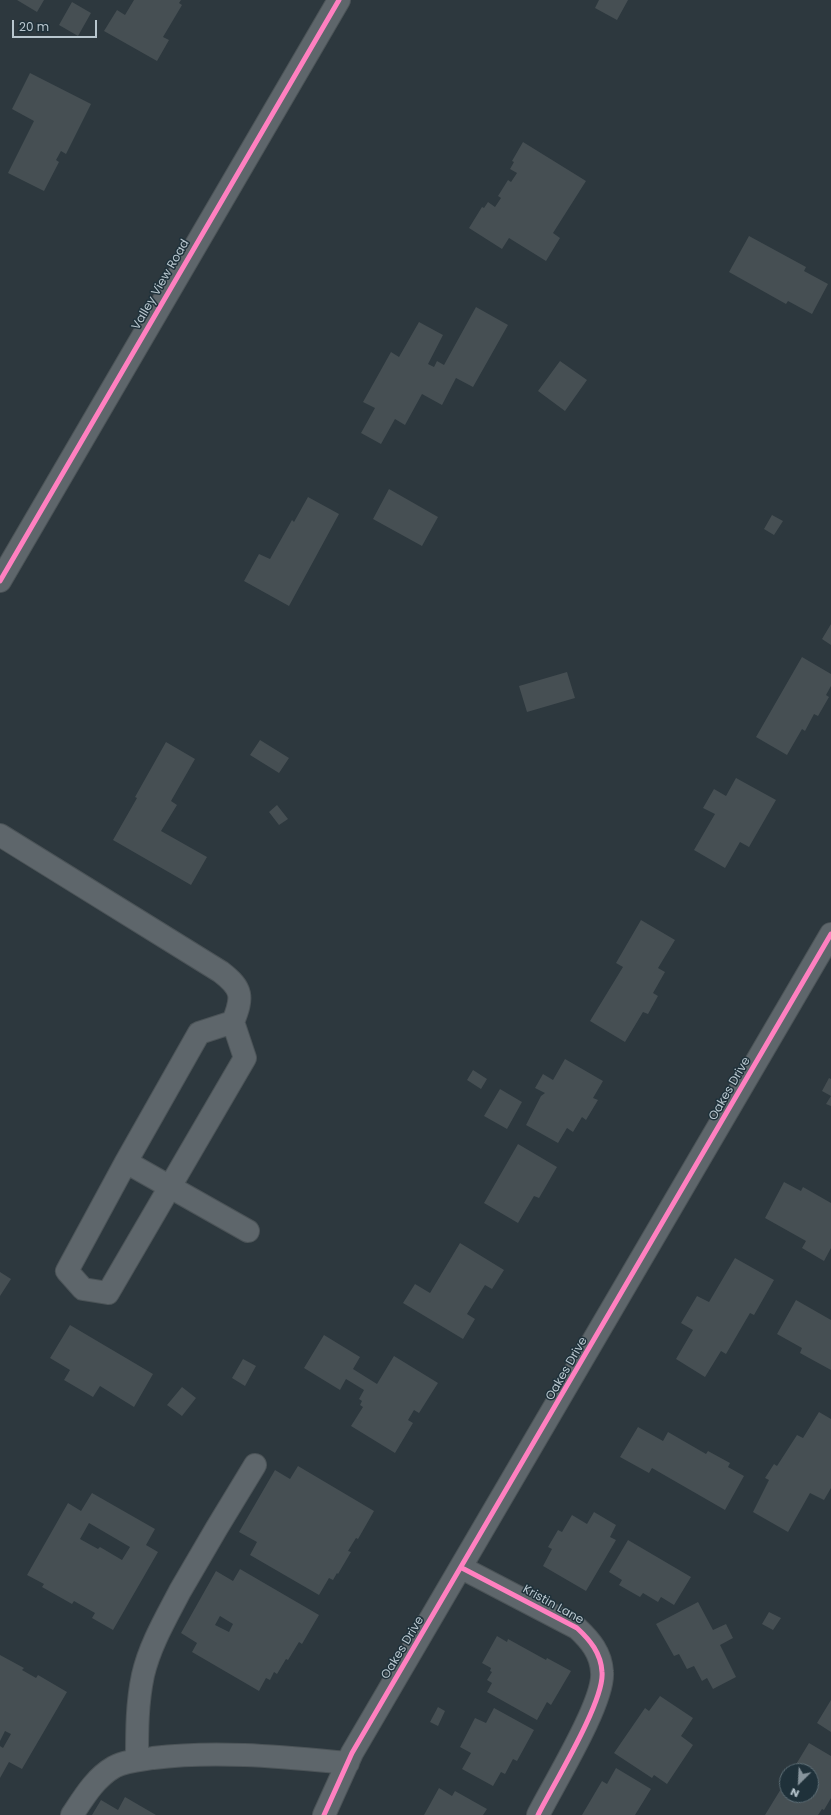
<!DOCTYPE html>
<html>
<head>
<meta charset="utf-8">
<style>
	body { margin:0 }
	#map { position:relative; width:831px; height:1815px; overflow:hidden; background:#2d383e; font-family:Poppins,sans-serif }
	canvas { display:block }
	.north { position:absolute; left:779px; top:1763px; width:40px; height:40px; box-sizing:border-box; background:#1f313a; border:1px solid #5c6d75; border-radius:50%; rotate:204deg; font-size:11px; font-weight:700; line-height:16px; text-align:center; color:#b8c6ce }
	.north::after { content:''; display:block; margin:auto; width:14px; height:18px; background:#87949c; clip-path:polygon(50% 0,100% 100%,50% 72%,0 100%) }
	.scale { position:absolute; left:12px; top:20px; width:85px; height:18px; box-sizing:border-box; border:2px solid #b8c6ce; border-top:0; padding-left:5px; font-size:12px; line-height:14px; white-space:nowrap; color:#b8c6ce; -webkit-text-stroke:3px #1f313a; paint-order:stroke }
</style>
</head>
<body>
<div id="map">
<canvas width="831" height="1815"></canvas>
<div class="north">N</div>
<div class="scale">20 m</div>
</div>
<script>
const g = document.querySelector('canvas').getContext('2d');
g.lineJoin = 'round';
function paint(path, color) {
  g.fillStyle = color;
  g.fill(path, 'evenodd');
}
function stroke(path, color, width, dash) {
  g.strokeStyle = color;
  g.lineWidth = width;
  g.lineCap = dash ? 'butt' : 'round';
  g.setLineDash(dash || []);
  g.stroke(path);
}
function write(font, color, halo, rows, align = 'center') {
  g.font = font + ' Poppins,sans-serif';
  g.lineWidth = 3;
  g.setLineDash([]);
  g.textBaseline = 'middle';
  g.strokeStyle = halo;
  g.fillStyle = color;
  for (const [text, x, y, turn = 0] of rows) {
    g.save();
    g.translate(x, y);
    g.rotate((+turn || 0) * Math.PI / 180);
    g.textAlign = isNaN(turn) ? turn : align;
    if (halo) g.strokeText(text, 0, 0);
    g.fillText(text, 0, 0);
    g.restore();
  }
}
const building = new Path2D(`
	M17,0H44L37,12Z
	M134,0H181L179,3L182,5L163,37L169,40L157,61L104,31L117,10L125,15Z
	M599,0H628L617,20L595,8Z
	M72,2L91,13L78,36L59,25Z
	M30,73L91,104L66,154L61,151L56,160L59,162L44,191L8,173L34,121L12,109Z
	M523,142L586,181L553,233L560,238L546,261L509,238L502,249L469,228L482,207L484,208L488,202L495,207L501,198L498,196L508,180L511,182L517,173L510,169L514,162L512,161Z
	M749,236L806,267L804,271L828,284L812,314L788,301L786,304L729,272Z
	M476,307L508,325L473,387L456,378L442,405L422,394L405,425L395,419L381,444L361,433L375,408L363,402L391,352L399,357L419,322L443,335L428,364L434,367L437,361L444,365Z
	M560,361L587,380L565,411L538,391Z
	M389,489L438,517L422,546L373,519Z
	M308,497L339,514L289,606L244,581L259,554L270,559L292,520L294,522Z
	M772,515L783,521L774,535L764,529Z
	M831,624V645L822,639Z
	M802,657L831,674V686L826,695L829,697L818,716L814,714L805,731L802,729L787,755L756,737Z
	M567,672L575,698L527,712L519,686Z
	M260,740L289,758L279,773L250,755Z
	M166,742L195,759L171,801L177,805L161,831L207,857L191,885L113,840L137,798L135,797Z
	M736,778L776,800L749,847L740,842L725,868L694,850L715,814L703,808L714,789L726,796Z
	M277,805L288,819L279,825L269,812Z
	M641,920L675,940L658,968L665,972L653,993L658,996L648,1014L643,1012L625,1042L590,1021L623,967L616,963Z
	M565,1059L603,1081L593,1098L598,1100L586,1120L582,1117L573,1132L567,1128L558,1143L526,1125L541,1096L545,1093L535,1088L543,1074L553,1080Z
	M473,1070L487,1079L481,1089L467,1080Z
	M829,1078L831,1079V1106L826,1104L831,1096L822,1091Z
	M500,1089L522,1102L507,1129L484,1116Z
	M518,1144L557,1167L539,1198L534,1196L518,1223L484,1203Z
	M784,1182L801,1191L803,1187L831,1203V1248L824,1261L802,1248L806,1241L765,1218Z
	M460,1243L504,1270L492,1289L485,1285L467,1314L475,1319L463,1339L403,1303L415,1284L430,1293Z
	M735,1258L774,1280L754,1315L750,1313L726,1354L721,1351L705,1377L676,1359L693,1330L681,1323L697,1296L709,1302Z
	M0,1272L11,1279L0,1296Z
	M796,1300L831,1320V1370L800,1353L802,1348L777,1334Z
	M70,1325L153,1374L134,1407L100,1386L93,1397L64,1380L70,1370L50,1358Z
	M324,1335L360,1357L353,1369L377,1384L394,1356L438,1383L419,1413L414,1410L408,1420L413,1423L395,1453L351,1426L363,1407L360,1405L362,1401L359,1399L364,1390L346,1379L340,1390L304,1368Z
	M243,1359L256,1366L245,1386L232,1378Z
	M182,1387L196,1398L182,1416L167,1405Z
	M819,1412L831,1419V1488L824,1500L810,1493L788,1532L753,1512L769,1480L765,1478L774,1464L777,1466L797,1435L803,1438Z
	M638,1427L663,1441L668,1432L706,1454L708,1451L730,1463L728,1467L744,1476L725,1510L652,1468L649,1473L620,1457Z
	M298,1466L374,1511L358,1539L356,1538L348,1551L351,1552L338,1574L337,1573L333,1580L329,1578L319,1595L250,1555L257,1542L239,1532L275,1470L290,1479Z
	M92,1493L155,1529L146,1545L158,1552L113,1630L92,1618L95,1613L74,1601L72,1604L42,1587L44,1584L27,1575L68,1503L81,1511ZM89,1523L130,1547L122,1560L100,1547L98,1549L80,1539Z
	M594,1512L616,1525L610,1537L616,1540L586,1591L543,1566L552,1549L548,1547L558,1530L562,1532L572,1515L587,1524Z
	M628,1540L691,1577L674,1605L661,1597L658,1602L643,1593L640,1597L619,1585L622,1580L609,1572Z
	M240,1569L319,1615L302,1644L299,1642L288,1660L286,1659L277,1674L274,1672L270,1680L266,1678L259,1691L192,1652L197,1643L181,1633L216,1571L233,1581ZM220,1616L233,1624L229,1632L215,1625Z
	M698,1602L713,1630L726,1624L733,1638L720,1645L736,1677L713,1689L707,1678L702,1681L694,1666L687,1669L679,1654L674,1656L656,1624Z
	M769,1612L781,1618L773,1630L762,1624Z
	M497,1636L507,1642L508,1639L546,1660L547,1658L571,1671L551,1705L547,1702L537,1720L487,1692L492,1683L487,1680L492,1672L490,1671L491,1668L482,1663Z
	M0,1655L24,1668L22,1670L36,1678L38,1675L67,1692L22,1769L9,1762L0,1778V1746L3,1748L11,1734L5,1731L0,1741Z
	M660,1696L693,1718L681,1736L693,1745L667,1784L654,1775L652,1778L614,1753L645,1708L649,1711Z
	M831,1700V1732L817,1723Z
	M438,1707L445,1711L438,1726L430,1722Z
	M494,1708L534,1730L517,1761L513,1759L505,1774L501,1772L493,1786L462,1769L471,1753L460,1747L475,1718L486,1723Z
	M809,1743L831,1756V1798L824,1810L822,1809L818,1815H765L787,1779V1795H811V1771H792Z
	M616,1768L651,1789L635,1815H582L602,1781L607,1784Z
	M439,1788L452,1796L455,1791L487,1809L483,1815H424Z
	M125,1797L156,1815H92L101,1800L118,1810Z`);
const minor = new Path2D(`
	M0,581L339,0
	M0,835L221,972C243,989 243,997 233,1022L245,1058L108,1293L83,1289L67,1271L126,1162L199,1033L233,1022
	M126,1162L248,1231
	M462,1568L577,1628C590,1640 601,1653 602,1672C605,1701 553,1785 538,1815
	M137,1760C137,1731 137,1703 143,1675C150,1645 166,1618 180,1591C204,1549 229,1507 255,1465
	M72,1815C84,1797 95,1778 114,1767C125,1761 140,1760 153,1758C218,1750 283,1757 348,1763
	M324,1815L352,1753L831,934`);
const cycleway = new Path2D(`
	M0,581L339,0
	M462,1568L577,1628C590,1640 601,1653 602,1672C605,1701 553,1785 538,1815
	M324,1815L352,1753L831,934`);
const streetNames = [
	["Valley View Road",161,285,-60],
	["Oakes Drive",730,1089,-60],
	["Oakes Drive",567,1369,-60],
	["Kristin Lane",553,1605,29],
	["Oakes Drive",403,1648,-59]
];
paint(building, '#464f53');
stroke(minor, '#4c5458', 24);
stroke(minor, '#5e666b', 22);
stroke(cycleway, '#ff80c0', 5);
write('12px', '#b8c6ce', '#1f313a', streetNames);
</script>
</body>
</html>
